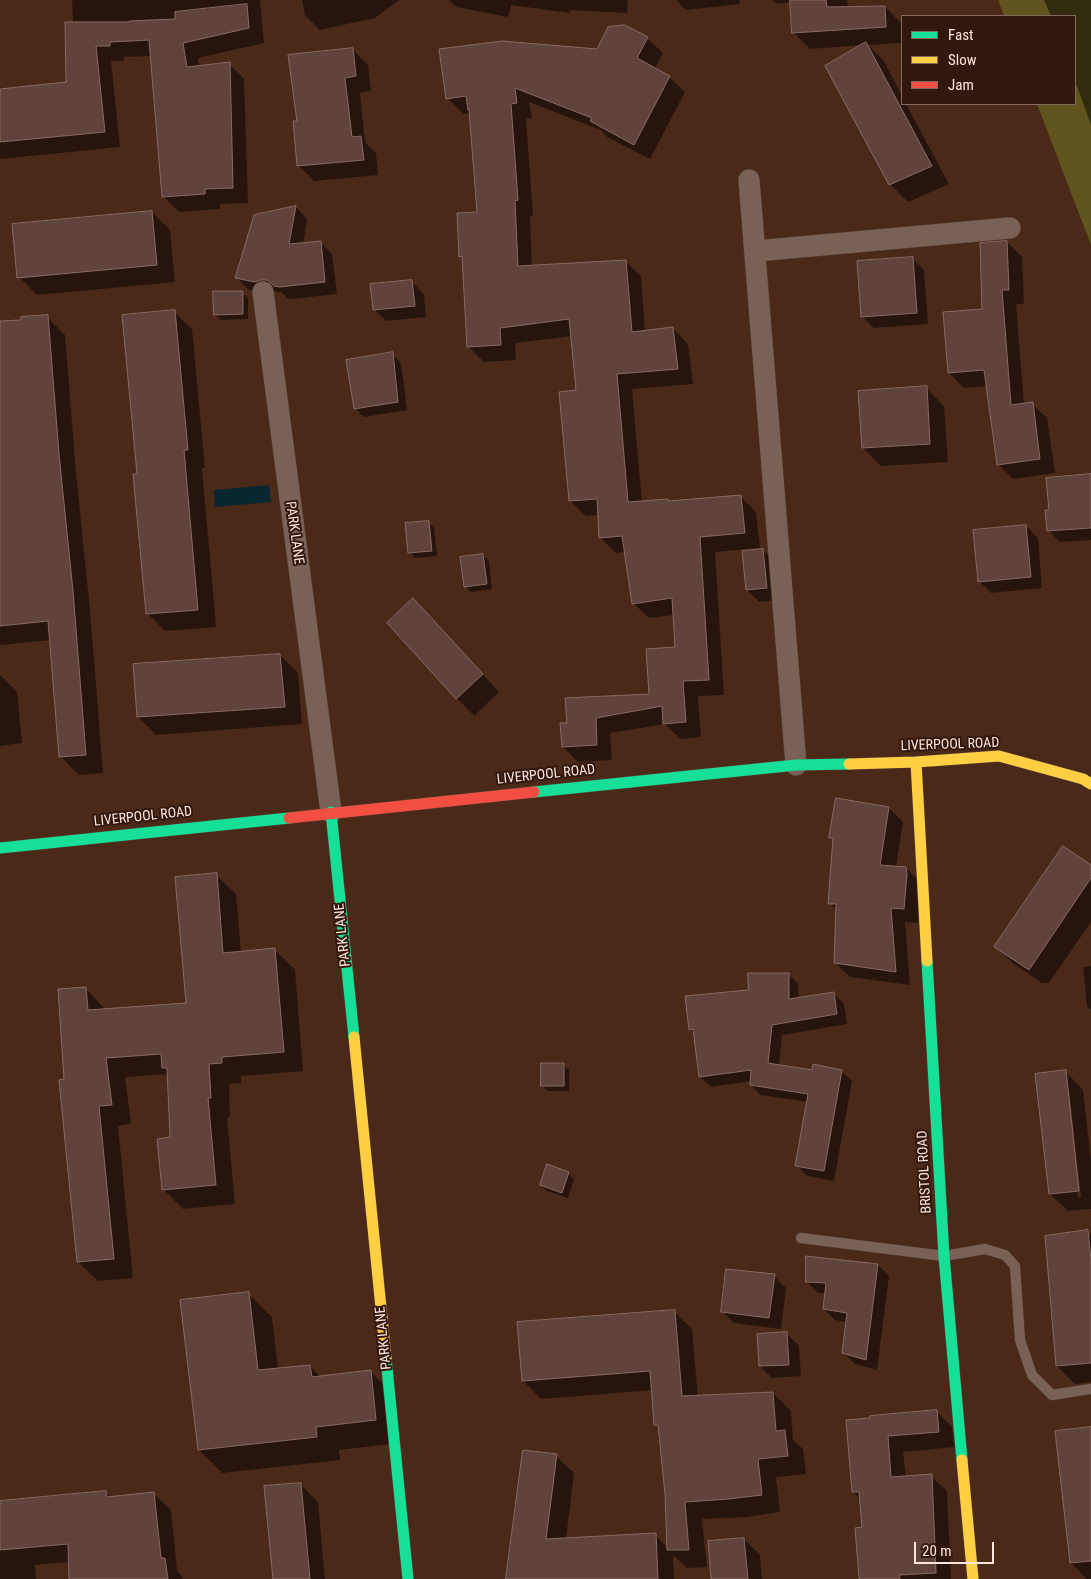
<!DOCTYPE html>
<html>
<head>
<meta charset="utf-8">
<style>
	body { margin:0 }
	#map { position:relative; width:1091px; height:1579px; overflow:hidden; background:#4a2919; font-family:"Roboto Condensed",sans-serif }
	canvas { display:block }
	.legend { position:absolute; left:901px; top:15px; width:175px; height:90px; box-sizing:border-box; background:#32170c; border:1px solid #83695f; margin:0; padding:6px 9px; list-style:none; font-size:15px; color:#fce5dc }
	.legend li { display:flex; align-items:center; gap:10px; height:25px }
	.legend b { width:25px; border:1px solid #83695f }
	.scale { position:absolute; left:914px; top:1542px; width:80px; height:22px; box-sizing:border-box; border:2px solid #fce5dc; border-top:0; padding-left:6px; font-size:15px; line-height:18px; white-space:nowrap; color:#fce5dc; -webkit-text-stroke:4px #32170c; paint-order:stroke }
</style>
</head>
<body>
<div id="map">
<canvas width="1091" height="1579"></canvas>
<ul class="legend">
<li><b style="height:6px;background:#16e098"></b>Fast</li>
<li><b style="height:6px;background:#ffcf43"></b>Slow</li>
<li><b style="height:6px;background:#f24e42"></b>Jam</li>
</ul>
<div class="scale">20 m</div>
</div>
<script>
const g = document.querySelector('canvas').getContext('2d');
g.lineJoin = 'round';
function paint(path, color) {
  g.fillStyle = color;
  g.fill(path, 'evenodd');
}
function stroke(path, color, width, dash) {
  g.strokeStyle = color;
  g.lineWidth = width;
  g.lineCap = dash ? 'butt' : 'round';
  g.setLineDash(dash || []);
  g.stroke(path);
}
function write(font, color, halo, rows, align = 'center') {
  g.font = font + ' "Roboto Condensed",sans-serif';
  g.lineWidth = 4;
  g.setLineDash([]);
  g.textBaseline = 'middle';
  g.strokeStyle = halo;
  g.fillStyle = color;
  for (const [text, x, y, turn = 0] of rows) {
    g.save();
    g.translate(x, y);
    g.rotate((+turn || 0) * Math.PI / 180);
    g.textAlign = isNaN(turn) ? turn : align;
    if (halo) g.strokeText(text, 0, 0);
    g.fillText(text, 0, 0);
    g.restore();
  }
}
const green = new Path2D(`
	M998,0H1091V245L1037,104H1075V16H1004Z`);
const water = new Path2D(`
	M269,485L271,502L215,507L214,490Z`);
const shadow = new Path2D(`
	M72,0H260L264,43L198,58L199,67L229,64L244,79L248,203L220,204V209L179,212L163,196L152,56L124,57V61H111L120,147L0,159V90L67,83L73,23Z
	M302,0H399L375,18L320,30L305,15Z
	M449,0H628L627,13L570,10V13L511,5L508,17L456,7Z
	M676,0H739L740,4L686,10Z
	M772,0H847L848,8L885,7L901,23V43L868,45L884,61L902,96V104H906L949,184L908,202L890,184L863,45L810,49L794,33L792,2L777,4Z
	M1044,0H1091V125L1075,81V16H1051Z
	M647,38L663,53L655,69L669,77L685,92L650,159L607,137L601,130L529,102L532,118L526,119L533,215L530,216L532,267L625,261L641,276L645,332L673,328L688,344L693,384L632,389L642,503L669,502L741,497L756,512L760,548L715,552L724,695L698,696L701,737L680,739L665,724L610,733L612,760L578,762L563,747L568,724L650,695L676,648L674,615L649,618L633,603L626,552L616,553L600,537L599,515L586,516L570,501L577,391L572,336L515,343L516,360L484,362L468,346L464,259L461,256L479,214L471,113L463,114L448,98L597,50Z
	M352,49L368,65L371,91L360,93L365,142L376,153L378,175L314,181L298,165Z
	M296,207L307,219L303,244L320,242L332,254L337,294L293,299L287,298L281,292L273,291L268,294L249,290L237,278Z
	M152,212L170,230L175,282L37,295L19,277Z
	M1007,242L1022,257L1024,304H1016L1024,405L1032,404L1047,418L1055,473L1013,479L998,464L988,386L964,388L949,373L983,310Z
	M912,258L924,270L928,324L874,328L862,316Z
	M412,282L424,294L426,317L386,321L374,309Z
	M242,292L248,298V319L221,320L215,315Z
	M174,312L192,329L205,468H202L216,627L165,631L147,613L138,475Z
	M47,317L65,335L76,473L90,610L103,773L79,775L61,757L51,640L0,645V323Z
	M392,354L401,363L407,410L364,417L355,408Z
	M926,388L944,406L948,462L881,466L863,448Z
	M1091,475V540L1060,542L1048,530L1050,511Z
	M428,522L434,528L437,556L415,558L410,552Z
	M1026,526L1038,538L1042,588L991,593L979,581Z
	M763,550L775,562L779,600L759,602L747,590Z
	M483,555L489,561L492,589L471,592L465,586Z
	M431,618L499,692L474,716L457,698Z
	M280,655L298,673L302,724L156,735L138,717L134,665Z
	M0,675L17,692L22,743L0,746Z
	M889,808L903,822L896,867L906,868L920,882L918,923L905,922L910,985L850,977L835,963L837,911L830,903L834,841L831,837Z
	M1091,867V922L1049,983H1042L1014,964L996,947Z
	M216,875L236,894L241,952L275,950L295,970L303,1071L241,1076V1083L229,1084L230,1117H227L235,1204L183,1209L163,1189L172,1139L169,1074L125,1077L131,1124L118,1126L133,1278L98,1281L78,1262L66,1081L86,989L106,1010L187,1004Z
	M1091,966V1010L1087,1006L1083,967Z
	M788,974L798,984L799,999L833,993L844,1004L847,1024L782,1035L779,1066L813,1071H841L852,1081L834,1181L807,1176L797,1165L808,1102L761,1095L751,1085V1081L711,1087L700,1077L694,1034L690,1029L749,992Z
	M563,1065L569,1070V1091H548L542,1085Z
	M1066,1072L1083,1090L1091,1161V1209L1068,1211L1050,1194ZM1067,1090H1069L1081,1197H1078Z
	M568,1173L574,1179L568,1198L547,1191L541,1185Z
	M1088,1232L1091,1235V1382L1075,1384L1057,1366Z
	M878,1265L889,1276L877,1370L855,1364L844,1353L847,1322L835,1320L824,1309L826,1293H818L807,1282Z
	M774,1276L786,1288L781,1329L734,1323L722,1311Z
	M248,1294L272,1317L278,1369L310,1366L321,1377L371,1372L394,1395L399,1443L339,1450L340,1460L222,1473L199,1450Z
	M674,1311L692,1329L698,1397L773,1393L791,1411L793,1440L803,1449L806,1474L776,1477L780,1512L747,1517L702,1519L707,1567L687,1568L673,1555L674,1579H507L556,1456L574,1473L566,1539L655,1535L668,1548L666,1494L660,1428L656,1424L653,1390L541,1399L523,1381Z
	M787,1334L799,1346L801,1376L772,1378L760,1366Z
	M936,1411L952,1427L954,1447L903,1452L906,1477L931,1476L947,1491L951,1579H860L863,1528L861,1500L853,1492L847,1422Z
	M1091,1429V1579H1087L1071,1563Z
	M300,1484L318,1502L325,1579H274Z
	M106,1492L122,1509L154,1494L171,1510L177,1571L182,1576V1579H71L70,1562L35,1565L36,1579H0V1502Z
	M744,1539L760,1555L762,1579H713Z`);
const building = new Path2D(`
	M790,0H826L827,7L885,6L886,27L792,33Z
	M247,4L249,28L183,43L187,67L230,62L233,188L205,189V194L162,197L149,40L110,42V46H96L105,132L0,142V89L66,82L65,22H129V21L175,19V12Z
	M625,25L648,37L637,58L670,76L634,145L590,121L592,118L515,88L517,103L511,104L518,200L515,201L518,266L626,260L632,332L673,327L678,369L617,374L628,502L668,499V501L741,495L745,533L700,537L709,680L683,681L686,722L663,724L662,706L596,718L597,745L562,747L560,723H567L565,698L649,694L646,649L675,647L672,598L632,604L622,536L599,538L597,499L569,501L559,392L576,390L569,319L500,328L501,345L467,347L462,256L459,257L457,213L477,212L469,110H468L466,96L446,99L439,49L502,41L597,49L608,27Z
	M866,42L932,166L889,185L825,66Z
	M353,48L356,76L345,78L352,137L361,136L364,160L297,166L293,121H297L288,55Z
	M296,206L289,244L321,241L325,282L280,287L274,286L267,280H261L255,282L235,278L254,215Z
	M152,211L157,265L17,278L12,224Z
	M1007,241L1009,290H1002L1011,405L1033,402L1040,459L997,465L984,370L948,373L943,312L982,309L980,243Z
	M913,257L917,313L861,317L857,261Z
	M412,280L415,306L373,310L370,284Z
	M213,291H243V314L214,315Z
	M175,310L188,450H184L198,610L146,614L133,474H137L122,315Z
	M48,315L59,454L73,591L86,755L59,757L48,621L0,626V321L21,320V317Z
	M393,352L398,402L354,409L346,360Z
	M927,386L930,444L862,448L858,391Z
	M1091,474V528L1047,531L1045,510H1049L1046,478Z
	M429,521L432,551L408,553L405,523Z
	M1026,525L1031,577L978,582L973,530Z
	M763,549L767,588L746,590L742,551Z
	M483,554L487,584L464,587L460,557Z
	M413,598L483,674L456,699L387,623Z
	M280,654L285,707L137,717L133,664Z
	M836,798L889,807L880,865L906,867L907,874L904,909L891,908L896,972L834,963L836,904H828L833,838H829Z
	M1063,846L1091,865V878L1029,970L994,947Z
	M217,873L223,953L275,948L284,1052L222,1057V1063L209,1064L211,1098H208L216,1185L162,1190L157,1139L170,1137L167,1068H162L161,1054L106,1058L112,1105L99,1106L114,1259L77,1262L59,1080L64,1079L58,989L86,987L88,1010L186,1003L175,877Z
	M748,973H789V999L834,992L837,1014L772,1025L768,1063L812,1070L813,1064L842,1070L824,1171L795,1166L808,1094L750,1085L751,1070L699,1077L693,1029L689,1030L685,996L748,990Z
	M541,1063H564V1086H541Z
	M1066,1070L1079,1191L1049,1194L1035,1074Z
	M547,1164L569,1172L562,1193L540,1185Z
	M1088,1230L1091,1261V1363L1056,1366L1045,1236Z
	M806,1256L878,1264L866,1360L842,1353L847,1313L823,1309L826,1283L806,1282Z
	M726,1269L775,1274L769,1318L721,1312Z
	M249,1292L258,1370L310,1365L312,1377L371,1370L376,1420L316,1427L317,1437L198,1450L180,1300Z
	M675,1310L682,1396L773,1392L776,1431L785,1430L788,1456L758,1459L762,1495L728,1499L685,1502L689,1550H667L665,1494L658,1425H654L650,1371L522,1381L517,1322Z
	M787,1332L789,1365L759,1366L757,1334Z
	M937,1410L939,1432L888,1436L891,1477L932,1474L936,1573L899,1575L900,1579H859L855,1528L862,1527L859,1492H852L846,1420L870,1418V1416Z
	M1091,1427V1561L1070,1563L1055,1431Z
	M523,1450L557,1454L546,1539L656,1533L658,1579H506Z
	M301,1483L310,1579H273L264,1486Z
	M106,1491L107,1497L154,1492L161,1558H165L168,1579H69L68,1544L0,1550V1501Z
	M744,1538L748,1579H711L708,1541Z`);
const lane = new Path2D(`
	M801,1238L944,1256L985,1249L1005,1255L1015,1266L1020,1340L1032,1375L1052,1395L1091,1389`);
const street = new Path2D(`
	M749,180L796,765
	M756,251L1010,228
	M263,292L331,812`);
const fast = new Path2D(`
	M534,792L796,765L849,764
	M331,812L354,1037
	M0,848L289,818
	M927,961L944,1256L962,1460
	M386,1358L408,1579`);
const slow = new Path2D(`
	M916,762L927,961
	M849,764L916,762L999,756L1083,779L1091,784
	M354,1037L386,1358
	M962,1460L973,1579`);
const jam = new Path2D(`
	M289,818L534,792`);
const streetNames = [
	["PARK LANE",294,533,82],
	["LIVERPOOL ROAD",950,745,-2],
	["LIVERPOOL ROAD",546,775,-6],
	["LIVERPOOL ROAD",143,817,-6],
	["PARK LANE",343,935,-96],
	["BRISTOL ROAD",925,1172,-93],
	["PARK LANE",384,1338,-96]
];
paint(green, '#60551e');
paint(water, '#082730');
paint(shadow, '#0007');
paint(building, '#60433c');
stroke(building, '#886a63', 1);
stroke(lane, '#574036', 11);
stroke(street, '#574036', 22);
stroke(fast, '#574036', 12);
stroke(slow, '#574036', 12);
stroke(jam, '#574036', 12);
stroke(lane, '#7a6156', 10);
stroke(street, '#7a6156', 21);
stroke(fast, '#16e098', 11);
stroke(slow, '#ffcf43', 11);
stroke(jam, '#f24e42', 11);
write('14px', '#fce5dc', '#32170c', streetNames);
</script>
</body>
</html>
